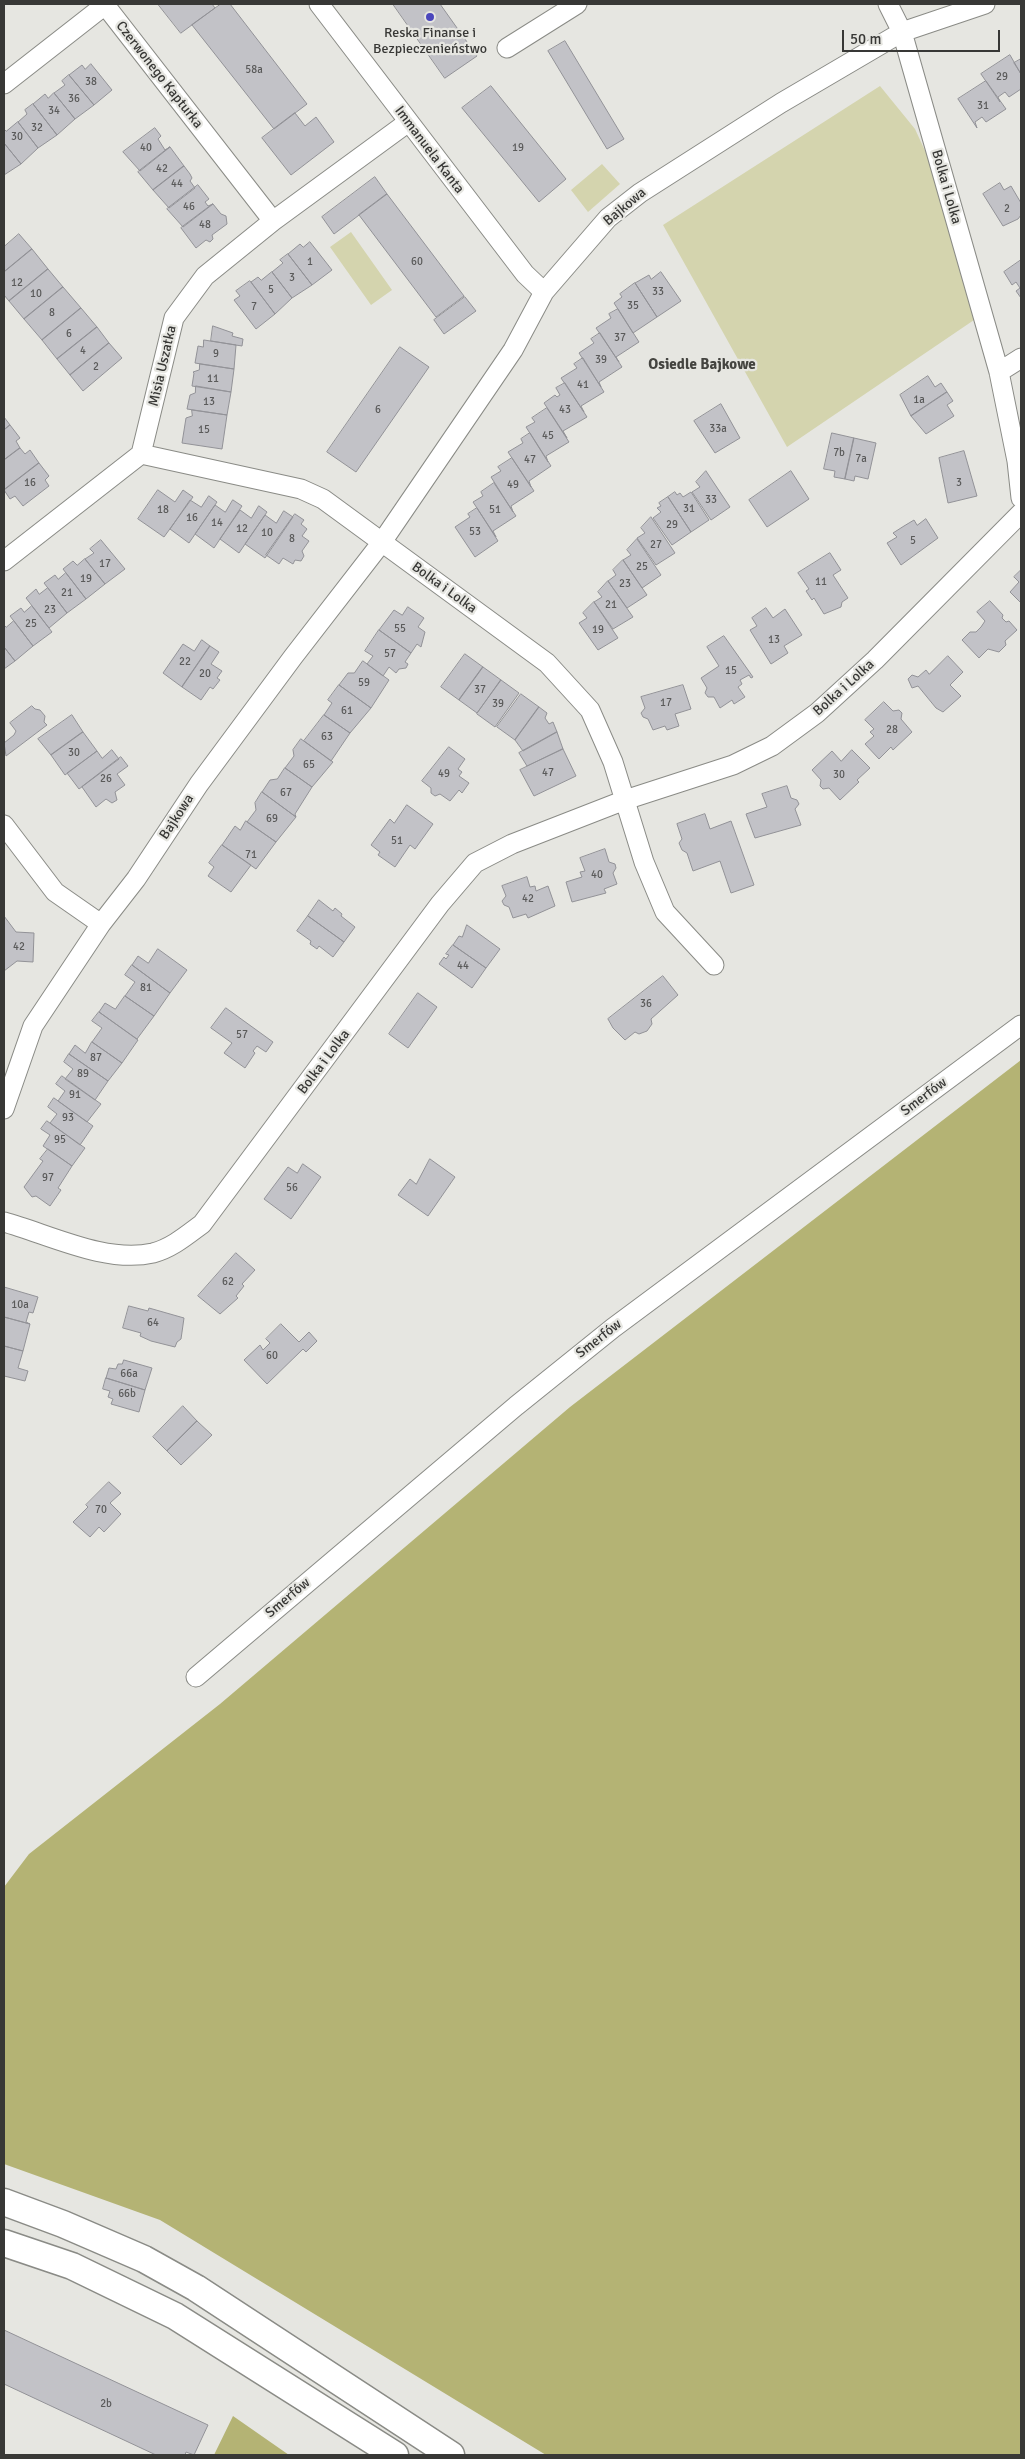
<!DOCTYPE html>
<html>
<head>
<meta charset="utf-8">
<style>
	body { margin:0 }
	#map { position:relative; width:1025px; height:2459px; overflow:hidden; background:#e6e6e1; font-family:Signika,sans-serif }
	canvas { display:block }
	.frame { position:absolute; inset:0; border:5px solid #383836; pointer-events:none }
	.scale { position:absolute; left:842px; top:30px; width:158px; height:22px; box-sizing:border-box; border:2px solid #383836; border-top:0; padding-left:6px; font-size:15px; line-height:18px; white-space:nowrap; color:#383836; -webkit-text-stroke:4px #e6e6e1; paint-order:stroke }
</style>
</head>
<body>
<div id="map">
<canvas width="1025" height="2459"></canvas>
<div class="frame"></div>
<div class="scale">50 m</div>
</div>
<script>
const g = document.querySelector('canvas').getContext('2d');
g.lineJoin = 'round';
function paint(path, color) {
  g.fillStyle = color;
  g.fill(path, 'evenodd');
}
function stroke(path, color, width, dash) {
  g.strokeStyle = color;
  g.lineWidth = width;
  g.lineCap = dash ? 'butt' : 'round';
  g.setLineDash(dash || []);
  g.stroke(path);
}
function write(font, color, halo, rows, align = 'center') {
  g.font = font + ' Signika,sans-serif';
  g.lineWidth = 4.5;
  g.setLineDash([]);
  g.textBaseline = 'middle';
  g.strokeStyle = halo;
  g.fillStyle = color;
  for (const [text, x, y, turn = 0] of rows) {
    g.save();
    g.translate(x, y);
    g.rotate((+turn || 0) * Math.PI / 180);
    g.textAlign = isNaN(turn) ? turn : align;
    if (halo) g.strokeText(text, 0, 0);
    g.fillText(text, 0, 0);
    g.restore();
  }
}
const green = new Path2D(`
	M880,86L915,129L938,179L974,320L787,447L663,225Z
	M602,164L620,184L588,212L571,190Z
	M351,232L392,290L371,305L330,247Z`);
const forest = new Path2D(`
	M1021,1060V2455H546L160,2220L4,2164V1887L29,1854L220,1704L570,1407Z
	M233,2416L289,2455H214Z`);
const building = new Path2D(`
	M158,4H212L215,8L181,33Z
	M221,4H230L307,104L274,129L192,25Z
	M393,4H440L477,56L445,78Z
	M565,41L624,139L607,149L548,51Z
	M1010,55L1021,74V89L1009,97L1005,92L998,97L1000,102L981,74Z
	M1021,59V74L1014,63Z
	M91,64L112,90L94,105L69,75L82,65L85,69Z
	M69,75L94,105L75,119L54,93L65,85L62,81Z
	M986,81L1006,109L986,122L982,117L975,122L977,128L958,99Z
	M491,86L566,179L539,202L462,108Z
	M54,93L75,119L57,135L33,104L45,94L48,98Z
	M33,104L57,135L38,148L18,122L27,114L25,110Z
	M295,113L305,126L316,117L334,142L291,175L262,138Z
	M18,122L38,148L21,164L4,143V129L6,131Z
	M155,128L161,136L158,139L165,150L170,147L140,171L123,152Z
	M4,143L21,164L4,175Z
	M170,147L184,166L153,190L138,172Z
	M184,166L190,174L192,178L190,181L195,188L169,208L153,190Z
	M375,177L387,194L334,234L322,217Z
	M1000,183L1004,190L1011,186L1021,203V215L1018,219L1003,226L983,194Z
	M198,185L209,199L205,202L208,206L213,204L183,227L167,209Z
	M387,194L464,296L436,317L359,215Z
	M213,204L221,214L226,216L227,224L212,235L213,239L210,242L206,240L196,248L181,228Z
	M19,234L32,249L4,272V247Z
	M310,242L332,270L312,285L288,254L300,244L303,247Z
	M32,249L48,269L9,301L4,295V272Z
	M288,254L312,285L292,298L272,272L283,263L280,260Z
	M1021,260V298L1016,291L1020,288L1016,282L1012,285L1004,272Z
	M48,269L63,287L24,319L9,301Z
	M272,272L292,298L275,314L251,282L258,277L261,280Z
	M661,272L681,301L657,317L635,283L649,275L651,279Z
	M250,281L275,314L256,329L234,300L240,296L236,291Z
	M635,283L657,317L633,333L614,303L622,297L620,294Z
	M63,287L81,308L42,340L24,319Z
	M465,297L476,311L444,334L434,320Z
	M81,308L97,327L57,359L42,340Z
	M618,309L639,342L616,357L619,362L596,328L611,318L609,314Z
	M213,326L233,333L232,336L243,339L242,346L211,341Z
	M97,327L109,343L70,375L57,359Z
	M600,333L622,367L599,382L601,387L579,353L594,343L591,339Z
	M204,340L236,345L234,369L195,363L198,346L203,347Z
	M109,343L122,358L83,391L70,375Z
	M400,347L429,367L356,472L327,452Z
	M583,358L604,392L581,406L584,412L561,378L577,368L574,364Z
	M200,364L234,369L231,392L192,386L194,373L193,372L199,370Z
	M928,376L935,387L941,383L947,392L911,416L900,395Z
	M565,383L587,417L563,431L567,438L544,403L555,395L557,397L560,395L556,388Z
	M196,386L231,392L227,415L187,409L190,395L195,393Z
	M947,392L953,401L947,405L954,416L926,434L911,416Z
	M721,404L740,438L715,453L694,421Z
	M547,408L569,442L546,456L548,462L526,427L535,422L532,418Z
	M192,410L227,415L222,449L182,443L186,418L192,416Z
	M4,417L10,425L4,430Z
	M10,425L20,438L16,441L20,448L4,460V430Z
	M530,433L551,466L529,481L531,487L508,452L523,443L521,439Z
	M832,433L854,438L845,479L834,477L835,471L824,469Z
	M854,438L876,443L868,479L855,476L854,481L845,479Z
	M20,448L25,454L30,450L39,463L4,490V460Z
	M964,451L977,496L948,503L939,458Z
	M512,458L534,491L511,506L513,512L491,477L501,471L498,467Z
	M39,463L49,476L45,480L49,486L23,506L15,496L10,499L4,490Z
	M706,471L730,507L711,520L692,492L700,487L696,482Z
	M791,471L809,499L767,527L749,500Z
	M494,483L516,516L493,531L496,537L473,502L483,496L481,492Z
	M158,490L175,502L183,490L193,497L164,537L138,519Z
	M675,492L677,495L680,493L683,497L691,492L709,520L691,532L668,497Z
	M209,496L217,502L189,543L170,529L190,500L201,507Z
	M668,497L691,532L672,545L653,518L661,512L657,508L661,506L659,503Z
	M233,500L242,506L214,548L195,534L215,505L225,512Z
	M259,506L267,512L239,553L220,539L240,510L251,518Z
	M477,508L498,541L475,557L455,527L470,517L468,514Z
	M284,511L293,517L265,558L245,544L265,515L276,523Z
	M295,514L304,520L301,524L307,529L302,536L309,541L302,551L304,556L301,561L295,560L293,564L283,558L279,564L266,555Z
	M651,517L675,553L656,565L637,538L645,533L641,528Z
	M926,519L938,538L901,565L887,543L897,537L893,533L904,526L914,520L917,525Z
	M637,539L661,575L642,588L623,560L631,555L627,550Z
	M101,540L125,569L105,584L85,559L94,553L90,549Z
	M830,553L841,570L833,575L848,598L842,602L841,607L824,614L814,598L812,600L806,591L809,589L798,573Z
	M85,559L105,584L86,599L63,569L73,561L77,565Z
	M623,560L647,595L627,608L608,581L616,575L613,570Z
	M1021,570V603L1010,592L1019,582L1014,577Z
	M66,573L86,599L67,613L44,583L55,575L58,579Z
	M608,581L633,617L613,629L594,602L602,597L598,592Z
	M48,588L67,613L49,628L26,598L36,589L39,594Z
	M990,601L1003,615L1002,618L1006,622L1009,621L1017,630L1005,641L1006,645L999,652L988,649L979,658L962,640L970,632H976L981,627L985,621L977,612Z
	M594,602L618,638L598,650L579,623L587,618L583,613Z
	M32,606L52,632L33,646L10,616L21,608L24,612Z
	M408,607L424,618L418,627L425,632L421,647L417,644L411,653L379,630L394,610L402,615Z
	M766,608L773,618L785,609L802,635L784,646L788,653L771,664L750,630L757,626L752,618Z
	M14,621L33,646L15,661L4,647V625L6,627Z
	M379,630L411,653L405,662L408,664L406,668L399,669L396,673L389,667L383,676L367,664L373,656L365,651Z
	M724,636L753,677L751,678L749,675L740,680L742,684L738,687L745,697L734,704L732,700L720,708L714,697H708L705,693L707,688L701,678L719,666L707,647Z
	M202,640L210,646L182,687L163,673L183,644L194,651Z
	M210,646L219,652L211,664L222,671L217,678L220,680L213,689L210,687L201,700L182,687Z
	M4,647L15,661L4,669Z
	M465,654L483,667L459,700L441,687Z
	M948,656L963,672L950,685L961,696L943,712L936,708L918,686L912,688L908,679L912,675L918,677L926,670L929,674Z
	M363,661L389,680L371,708L339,685L348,673H354Z
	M483,667L501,680L477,713L459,700Z
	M501,680L519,693L495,727L477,714Z
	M339,685L371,708L350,733L324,715L332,703L328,700Z
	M683,685L691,709L675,714L679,726L667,730L665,726L653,730L648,719L643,717L641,713L645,708L641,697Z
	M521,694L539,707L515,740L497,727Z
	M884,702L893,711L899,710L902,713L901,719L912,732L893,750L891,747L879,759L865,744L874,736L870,732L874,729L865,720Z
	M32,706L35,709L40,710L45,716L44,722L47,725L6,756L4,743L14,735L16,731L10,723Z
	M539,707L547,713L545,718L549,724L553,722L557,732L523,751L515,740Z
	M72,715L83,732L51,755L38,739Z
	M324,715L350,733L331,761L304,741Z
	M83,732L97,751L65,775L51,755Z
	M557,732L563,749L527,766L519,753Z
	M301,739L333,762L312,787L285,768L294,756L293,750Z
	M449,747L465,759L458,769L462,772L459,776L469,783L462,793L459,790L450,801L440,794L435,796L431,793V788L422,781Z
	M563,749L576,776L534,796L520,770Z
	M112,750L119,759L79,789L67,773L97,751L102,758Z
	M852,750L870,768L857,780L859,782L840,800L829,788L823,789L820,786L821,780L812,770L832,751L841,761Z
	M121,757L128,766L117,774L125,785L115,792L117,800L112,803L106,799L96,807L82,787Z
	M285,768L312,787L295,814L296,817L262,792L270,780L277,779Z
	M787,786L791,798L797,800L799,804L795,809L801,825L755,838L746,814L767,807L762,794Z
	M262,792L296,817L276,842L247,822L256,810L255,803Z
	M407,805L433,824L415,849L410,845L395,867L378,855L380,852L371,845L390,819L394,823Z
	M705,814L710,829L731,821L754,885L731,893L720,861L693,871L687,853L682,850L679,843L682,839L677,824Z
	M246,821L276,842L256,869L222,845L235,826L240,830Z
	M222,845L251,865L231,892L208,876L214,867L209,863Z
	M605,849L609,862L615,864L616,868L613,873L617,884L604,889L606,893L572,902L566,882L582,877L580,872L585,871L580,858Z
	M527,877L530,887L535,886L536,891L548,886L555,906L528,918L526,914L513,918L509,907L504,905L502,901L506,896L502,886Z
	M319,900L333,911L335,908L342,914L341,916L355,927L344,942L308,916Z
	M4,916L16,932L34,933L33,962L17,961L4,971Z
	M308,916L344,942L333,957L319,946L317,949L310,944L311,941L297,931Z
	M467,925L500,949L486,968L453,945L459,936L462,937Z
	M453,945L486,968L472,988L439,964L444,957L446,959L449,955L446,954Z
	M158,949L187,970L170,993L132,965L138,956L148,963Z
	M132,965L170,993L154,1016L125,996L135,982L125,975Z
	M663,976L678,995L651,1019L652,1024L647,1031L639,1034L635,1032L625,1040L613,1028L608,1019Z
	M418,993L437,1007L408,1048L389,1034Z
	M125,996L154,1016L137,1039L99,1012L105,1003L115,1009Z
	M226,1008L273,1042L266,1052L257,1046L253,1051L255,1053L245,1068L224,1053L232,1043L211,1028Z
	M99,1012L138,1040L122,1063L92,1042L102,1028L92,1021Z
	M92,1042L122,1063L108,1081L69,1054L75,1045L85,1053Z
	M69,1054L108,1081L95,1100L65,1079L73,1069L64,1062Z
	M62,1076L101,1104L87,1122L58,1101L65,1091L56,1084Z
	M54,1098L93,1126L80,1145L50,1123L57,1114L48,1107Z
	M47,1121L85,1148L72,1166L43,1146L50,1135L41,1129Z
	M48,1149L72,1166L58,1188L61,1190L50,1206L36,1196L32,1197L24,1187L43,1161L40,1159Z
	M430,1159L455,1177L428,1216L398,1195L410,1179L416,1184Z
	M303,1164L321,1177L291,1219L264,1199L288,1167L297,1173Z
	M236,1253L255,1270L242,1284L244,1286L236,1296L238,1298L220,1314L198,1296Z
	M4,1287L38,1297L33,1313L29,1312L26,1322L30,1324L4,1317Z
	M129,1306L148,1311L149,1308L184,1318L181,1339L177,1342L175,1347L151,1341L140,1336L141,1333L123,1328Z
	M4,1317L30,1324L23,1351L4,1346Z
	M281,1324L299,1342L309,1332L317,1341L306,1352L303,1349L267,1384L244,1360L260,1345L263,1350L270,1343L266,1339Z
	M4,1346L23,1351L18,1368L28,1371L25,1381L4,1376Z
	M124,1360L152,1368L145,1390L106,1378L109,1368L116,1369L118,1364H122Z
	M106,1378L145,1390L139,1412L111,1404L113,1399L108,1397L110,1391L103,1389Z
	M183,1406L197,1421L167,1451L153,1437Z
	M197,1421L212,1435L181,1465L167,1451Z
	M109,1482L121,1493L110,1503L121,1514L104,1532L99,1527L90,1537L73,1522L88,1507L86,1505Z
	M4,2330L208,2425L194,2455L186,2452L185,2455H156L4,2384Z`);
const street = new Path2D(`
	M319,4L525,274L544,292
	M888,4L902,32L999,372L1017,461L1021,498
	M507,48L577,4
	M4,84L105,5L273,221
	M999,372L1021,358
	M141,454L301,489L323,499L547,663L590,710L613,762L644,862L665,912L714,965
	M4,561L141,454L174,318L205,276L273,221L407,123
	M4,825L55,892L101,924
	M4,1109L33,1026L101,924L136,879L199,784L293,657L382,542L513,350L544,292L608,218L640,193L781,103L902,32L985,4
	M4,1222C48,1234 106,1264 153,1253C172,1248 187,1235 202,1224L440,904L475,863L512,844L625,800L733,765L772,746L817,713L875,660L1021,513
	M196,1677L516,1406L613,1328L1021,1025`);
const secondary = new Path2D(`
	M4,2202L63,2224L144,2259L196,2288L451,2455
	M4,2243L72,2266L175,2316L395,2455`);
const markers = [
	[430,17,5,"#4b46bc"]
];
const numberNames = [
	["58a",254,70],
	["29",1002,77],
	["38",91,82],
	["36",74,99],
	["31",983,106],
	["34",54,111],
	["32",37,128],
	["30",17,137],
	["40",146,148],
	["19",518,148],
	["42",162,169],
	["44",177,184],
	["46",189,207],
	["2",1007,209],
	["48",205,225],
	["1",310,262],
	["60",417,262],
	["3",292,278],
	["12",17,283],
	["5",271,290],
	["33",658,292],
	["10",36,294],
	["35",633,306],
	["7",254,307],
	["8",52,313],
	["6",69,334],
	["37",620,338],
	["4",83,351],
	["9",216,354],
	["39",601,360],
	["2",96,367],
	["11",213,379],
	["41",583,385],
	["1a",919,400],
	["13",209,402],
	["6",378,410],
	["43",565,410],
	["33a",718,429],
	["15",204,430],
	["45",548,436],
	["7b",839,453],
	["7a",861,459],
	["47",530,460],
	["16",30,483],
	["3",959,483],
	["49",513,485],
	["33",711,500],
	["31",689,509],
	["18",163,510],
	["51",495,510],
	["16",192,518],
	["14",217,523],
	["29",672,525],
	["12",242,529],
	["53",475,532],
	["10",267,533],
	["8",292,539],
	["5",913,541],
	["27",656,545],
	["17",105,564],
	["25",642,567],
	["19",86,579],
	["11",821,582],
	["23",625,584],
	["21",67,593],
	["21",611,605],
	["23",50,610],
	["25",31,624],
	["55",400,629],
	["19",598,630],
	["13",774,640],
	["57",390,654],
	["22",185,662],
	["15",731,671],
	["20",205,674],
	["59",364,683],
	["37",480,690],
	["17",666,703],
	["39",498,704],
	["61",347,711],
	["28",892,730],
	["63",327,737],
	["30",74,753],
	["65",309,765],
	["47",548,773],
	["49",444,774],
	["30",839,775],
	["26",106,779],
	["67",286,793],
	["69",272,819],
	["51",397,841],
	["71",251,855],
	["40",597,875],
	["42",528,899],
	["42",19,947],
	["44",463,966],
	["81",146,988],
	["36",646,1004],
	["57",242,1035],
	["87",96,1058],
	["89",83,1074],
	["91",75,1095],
	["93",68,1118],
	["95",60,1140],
	["97",48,1178],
	["56",292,1188],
	["62",228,1282],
	["10a",20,1305],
	["64",153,1323],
	["60",272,1356],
	["66a",129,1374],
	["66b",127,1394],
	["70",101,1510],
	["2b",106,2404]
];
const poiNames = [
	["Reska Finanse i",430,33],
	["Bezpieczenieństwo",430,49]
];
const streetNames = [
	["Czerwonego Kapturka",159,75,52],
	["Immanuela Kanta",429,150,53],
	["Bolka i Lolka",946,187,74],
	["Bajkowa",625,207,-40],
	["Misia Uszatka",163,366,-77],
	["Bolka i Lolka",444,588,36],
	["Bolka i Lolka",844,688,-42],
	["Bajkowa",177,817,-57],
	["Bolka i Lolka",324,1062,-53],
	["Smerfów",924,1097,-37],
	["Smerfów",599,1339,-38],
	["Smerfów",288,1598,-40]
];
const neighbourhoodNames = [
	["Osiedle Bajkowe",702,365]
];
paint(green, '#d4d4ae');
paint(forest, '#b4b374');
paint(building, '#c2c2c7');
stroke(building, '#929297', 1);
stroke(street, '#8a8b86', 21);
stroke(secondary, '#8a8b86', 29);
stroke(street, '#fff', 19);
stroke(secondary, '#fff', 26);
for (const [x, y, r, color] of markers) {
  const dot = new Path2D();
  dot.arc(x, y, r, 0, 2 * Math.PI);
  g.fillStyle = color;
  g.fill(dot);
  stroke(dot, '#e6e6e1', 2);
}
write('11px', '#5a5a5a', null, numberNames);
write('14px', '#383836', '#e6e6e1', poiNames);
write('14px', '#383836', '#e6e6e1', streetNames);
write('bold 15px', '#444440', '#e6e6e1', neighbourhoodNames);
</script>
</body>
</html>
